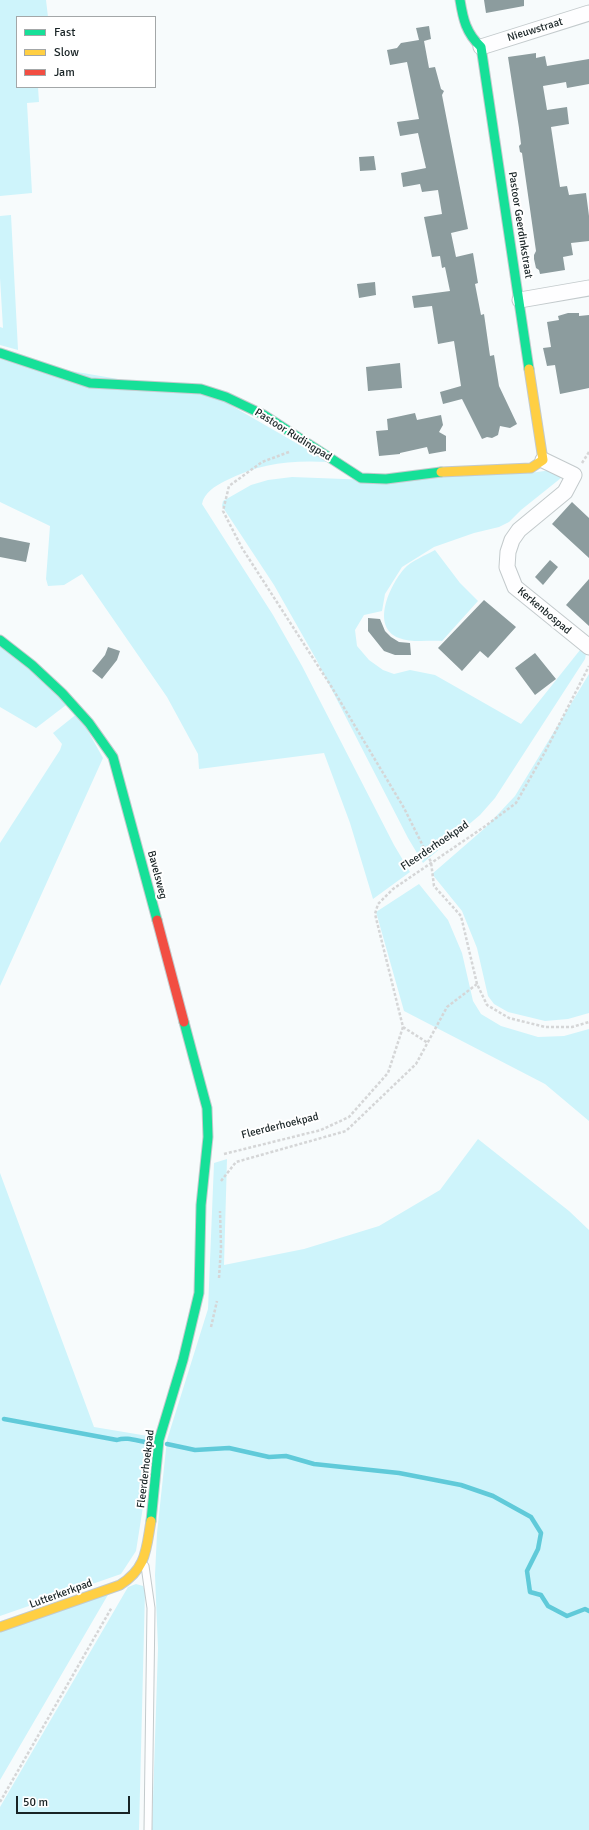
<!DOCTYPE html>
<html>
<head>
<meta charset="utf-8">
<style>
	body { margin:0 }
	#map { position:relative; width:589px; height:1830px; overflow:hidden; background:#f7fbfc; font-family:Signika,sans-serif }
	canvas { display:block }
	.legend { position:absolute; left:16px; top:16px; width:140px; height:72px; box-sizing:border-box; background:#fff; border:1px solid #a3a7a8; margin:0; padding:5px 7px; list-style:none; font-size:12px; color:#182325 }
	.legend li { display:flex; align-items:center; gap:8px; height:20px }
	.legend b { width:20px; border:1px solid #a3a7a8 }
	.scale { position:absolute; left:16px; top:1796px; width:114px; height:18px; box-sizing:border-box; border:2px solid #182325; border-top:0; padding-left:5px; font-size:12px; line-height:14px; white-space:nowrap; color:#182325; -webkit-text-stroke:3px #fff; paint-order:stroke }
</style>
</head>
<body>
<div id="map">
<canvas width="589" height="1830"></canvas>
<ul class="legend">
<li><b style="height:5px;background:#16e098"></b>Fast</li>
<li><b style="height:5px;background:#ffcf43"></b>Slow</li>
<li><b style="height:5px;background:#f24e42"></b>Jam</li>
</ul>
<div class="scale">50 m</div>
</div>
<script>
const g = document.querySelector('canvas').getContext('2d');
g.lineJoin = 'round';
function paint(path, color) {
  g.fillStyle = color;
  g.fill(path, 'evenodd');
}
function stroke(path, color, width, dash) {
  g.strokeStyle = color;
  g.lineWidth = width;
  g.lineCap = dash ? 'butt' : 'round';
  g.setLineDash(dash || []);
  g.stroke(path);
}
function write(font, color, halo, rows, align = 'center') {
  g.font = font + ' Signika,sans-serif';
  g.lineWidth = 4;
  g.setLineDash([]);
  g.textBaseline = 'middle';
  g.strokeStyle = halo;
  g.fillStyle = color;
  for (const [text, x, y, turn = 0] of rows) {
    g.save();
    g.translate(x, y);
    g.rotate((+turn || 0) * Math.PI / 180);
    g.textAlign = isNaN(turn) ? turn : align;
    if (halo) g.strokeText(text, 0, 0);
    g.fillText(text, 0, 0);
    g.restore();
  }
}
const green = new Path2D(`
	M0,0H46L48,17H17V87H38L39,102L27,103L32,193L0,196Z
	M11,215L18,350L0,345V327L3,328L0,278V216Z
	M0,359L213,395L329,462C290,460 260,463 225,481C215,486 204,493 202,504L273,615L302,666L394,845L410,872L373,899L350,823L324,753L199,769L198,754L167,697L82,574L64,585L48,586L46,579L50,526L0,502Z
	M559,469L562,472L561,478L521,510L509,522L499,527L474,533L434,547L402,567L385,594L382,611L364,615L355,630L357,646L369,660L383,670L394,674L410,670L435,675L521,724L580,650L586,654L585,659L495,798L480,815L423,863L408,838L316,659L274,585L222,506L223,501L251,485L268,480L292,477L370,480L530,473Z
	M435,550L460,583L478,601L442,641C429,640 411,643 399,638C370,627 390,585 404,569C411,561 426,555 435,550Z
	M0,645L70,702L36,728L0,707Z
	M589,674V1013L568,1019L545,1021L508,1012L494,1004L488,996L477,948L462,911L432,874L485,828L515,796Z
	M78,713L103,758L0,986V843L60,750L62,744L53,733Z
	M419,884L448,920L462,953L473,1001L481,1014L501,1026L538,1037L564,1036L589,1029V1121L545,1084L404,1011L376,912Z
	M478,1139L569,1211L589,1230V1830H152L158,1648L155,1575L157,1533L167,1440L208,1309L214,1163L227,1159L224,1265L304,1249L379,1226L440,1190Z
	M0,1173L94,1427L154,1437L136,1551L121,1574L0,1616Z
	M136,1584L143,1586L145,1591L139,1830H0V1807L128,1587Z
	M109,1593L0,1780V1630Z`);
const stream = new Path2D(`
	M4,1419L117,1440C128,1436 139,1442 151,1443
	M167,1444L195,1450L229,1448L269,1457L286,1456L314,1464L399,1473L461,1485L493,1496L531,1517L541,1533L538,1549L527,1571L530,1592L541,1595L548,1606L567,1616L585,1609L589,1611`);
const building = new Path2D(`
	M484,0H524V6L486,13Z
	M429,26L431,39L424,41L429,68L435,67L441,89L444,91L442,95L468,229L451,233L456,257L473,253L478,283L475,284L481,315L484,314L490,356L494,355L499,386L517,424L510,428L500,426L498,435L492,438L487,437L482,439L462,399L443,404L440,392L461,386L454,341L438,344L432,306L414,308L412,296L450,291L445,267L442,268L440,256L432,257L424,217L442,214L438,190L422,192L420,184L403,187L401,173L426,168L418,133L400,136L397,122L419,119L407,62L390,65L387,50L397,48L401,43L419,40L416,28Z
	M536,53V58L545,56L547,66L589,59V84L567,88L566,82L543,86L547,110L567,107L569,124L551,127L560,187L567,186L569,195L586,193L589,216V241L571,243L573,255L563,257L565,270L540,274L539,270L536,268L534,259V255L536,251L522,153L520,152L519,146L521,144L519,128L508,57Z
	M374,156L376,170L360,171L359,157Z
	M375,282L376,295L359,298L357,284Z
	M568,313H579V316L589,315V388L560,394L555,365L547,366L543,348L551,347L547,322L559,320L558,316Z
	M400,363L402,388L368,391L366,367Z
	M415,413L417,420L441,415L443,425L439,432L446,436V451L429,454L427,447L400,453V454L379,456L376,431L388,430L387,419Z
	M572,502L589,518V558L552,524Z
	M0,537L30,543L26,562L0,557Z
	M550,560L558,567L543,585L535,577Z
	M589,579V626L566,605Z
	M484,600L516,627L488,658L480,651L462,671L438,648Z
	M368,618L380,619L385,631L391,637L399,642L410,643L411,655H395L384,651L368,631Z
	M108,647L120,651L117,660L102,679L92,671L105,655Z
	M535,653L556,679L535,695L515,668Z`);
const path = new Path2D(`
	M289,452L262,462L229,486L223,511L242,548L331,686L404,808L431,862L434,886L461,916L477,984L487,1005L509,1018L545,1027H572L589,1022
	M582,463L589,452
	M403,1027L428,1043
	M224,1154L321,1130L349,1117L388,1073L403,1027L375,914L378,904L393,889L484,827L516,803L545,752L589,666
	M221,1181L236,1162L346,1131L416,1064L447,1007L477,984
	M219,1278L221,1247L220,1211
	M211,1327L217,1301
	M0,1802L112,1607`);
const lane = new Path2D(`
	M145,1566L151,1608L148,1830`);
const street = new Path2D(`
	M481,47L589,13
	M520,300L589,288
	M543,460L574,475L565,492L519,530L512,540L508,552L507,567L515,587L589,647`);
const fast = new Path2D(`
	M460,0C463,19 466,33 481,47L529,369
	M0,353L90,383L201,389L226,397L264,415L361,478L386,479L441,472
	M0,640L32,665L62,693L89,723L113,757L157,920
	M151,1521L159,1440L183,1360L199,1293L201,1205L208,1137L207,1108L184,1022`);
const slow = new Path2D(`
	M441,472L531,468L543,460L529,369
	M0,1627L120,1585C147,1568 146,1549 151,1521`);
const jam = new Path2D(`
	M157,920L184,1022`);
const streetNames = [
	["Nieuwstraat",535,30,-17],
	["Pastoor Geerdinkstraat",520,225,81],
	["Pastoor Rudingpad",293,435,32],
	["Kerkenbospad",544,611,40],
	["Fleerderhoekpad",435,846,-34],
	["Bavelsweg",157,875,75],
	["Fleerderhoekpad",280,1126,-14],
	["Fleerderhoekpad",146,1469,-83],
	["Lutterkerkpad",61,1594,-20]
];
paint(green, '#cef4fb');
stroke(stream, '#60cad9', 4.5);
paint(building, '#8c9c9e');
stroke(lane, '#c3cacc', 9);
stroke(street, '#c3cacc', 17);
stroke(fast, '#c3cacc', 11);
stroke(slow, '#c3cacc', 11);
stroke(jam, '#c3cacc', 11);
stroke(path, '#d5d6d7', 2.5, [3, 2]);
stroke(lane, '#fefeff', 7);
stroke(street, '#fefeff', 15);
stroke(fast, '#16e098', 9);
stroke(slow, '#ffcf43', 9);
stroke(jam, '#f24e42', 9);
write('11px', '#182325', '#fff', streetNames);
</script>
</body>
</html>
